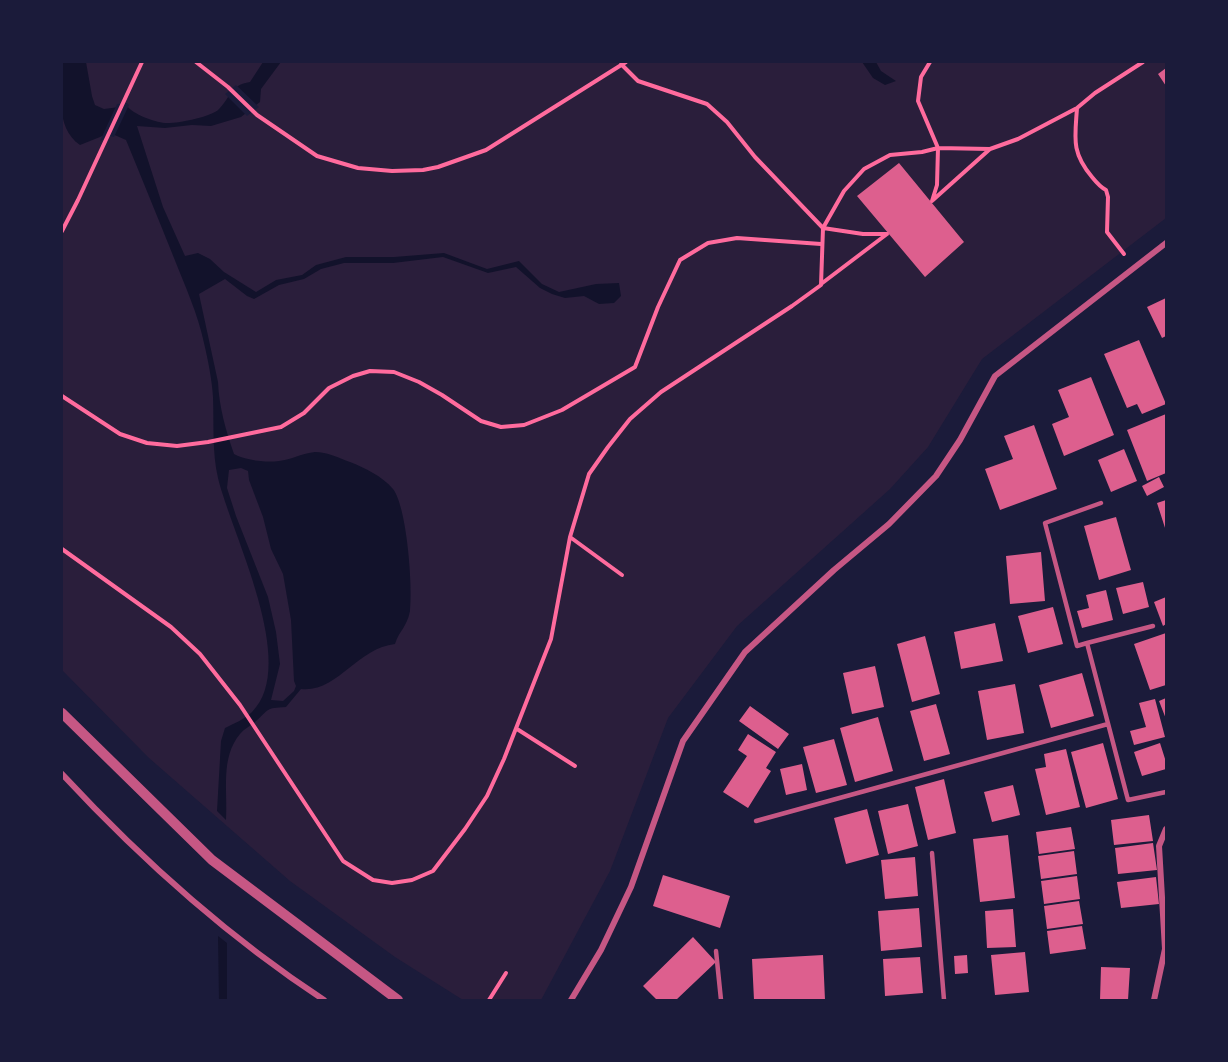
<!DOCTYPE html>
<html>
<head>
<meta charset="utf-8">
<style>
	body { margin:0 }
	#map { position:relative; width:1228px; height:1062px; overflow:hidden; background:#1b1b3a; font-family:Overpass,sans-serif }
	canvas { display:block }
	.frame { position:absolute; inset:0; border:63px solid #1b1b3a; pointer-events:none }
</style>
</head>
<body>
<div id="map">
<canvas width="1228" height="1062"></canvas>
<div class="frame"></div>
</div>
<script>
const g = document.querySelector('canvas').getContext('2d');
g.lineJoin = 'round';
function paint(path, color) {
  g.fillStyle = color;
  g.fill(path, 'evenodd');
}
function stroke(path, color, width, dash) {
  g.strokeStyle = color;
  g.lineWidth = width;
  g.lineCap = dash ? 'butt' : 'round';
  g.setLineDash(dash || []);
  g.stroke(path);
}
const green = new Path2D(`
	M62,62H1166V218L982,359L928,447L890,489L737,626L668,718L610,871L541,1000H463L395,957L290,881L149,758L62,670Z`);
const water = new Path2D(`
	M62,62H86L92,96L95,105L104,109L127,106C133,114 154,122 165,123C176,124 212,117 219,109C231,97 230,85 250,82L263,62H281L261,89L260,102L241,117L211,126L192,125L165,128L137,126L163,207L185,256L198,253L210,259L224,272L256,292L276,280L302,275L316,265L346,257H394L444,253L487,269L519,261L542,284L559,292L596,284L619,283L621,296L614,303L599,304L584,296L565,298L552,294L540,288L516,267L488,273L443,257L393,263H344L321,269L304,279L279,285L254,299L247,296L225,279L199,294L218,382C219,407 226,431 234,454C245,460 266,463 279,461C291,460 302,453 315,452C327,452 339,458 350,462C365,468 382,476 393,489C407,507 413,587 410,611C407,627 399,631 395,644C357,648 337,693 301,689L286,707C265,708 270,709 255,722C250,726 244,729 240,734C220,758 228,791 226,820L217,811L221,741L225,728C233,724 245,719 252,712C300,665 231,533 218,478C212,452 214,424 213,397C212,380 208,360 204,343C198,314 185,286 174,258C158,218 142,179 126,140L110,133L80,145C54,127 62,89 62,62ZM241,468L248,471L249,480L263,517L271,549L283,574L291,620L294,681L296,686L294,691L283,701L271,700L280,664L276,632L268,597L236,516L227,488L229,470Z
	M862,62H876L881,71L896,81L885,85L873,78Z
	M218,936L227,943V1000H219Z`);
const pier = new Path2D(`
	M236,85L259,107L247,116L225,94Z
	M127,103L129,105L114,137L110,136L100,141L117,104Z`);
const building = new Path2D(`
	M1166,68V86L1158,74Z
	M899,163L964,242L925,277L857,196Z
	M1166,298V336L1162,338L1147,307Z
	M1139,340L1166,404L1142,414L1137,404L1127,408L1104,354Z
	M1091,377L1114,435L1064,456L1052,424L1069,417L1058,390Z
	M1166,414V473L1147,481L1127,430Z
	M1034,425L1057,489L1000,510L985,469L1013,459L1004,436Z
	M1124,449L1137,481L1111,492L1098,460Z
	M1159,477L1164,487L1147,496L1142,486Z
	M1166,500V531L1157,503Z
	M1116,517L1131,570L1099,580L1084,526Z
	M1041,552L1045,601L1010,604L1006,556Z
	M1143,582L1149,607L1123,614L1116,588Z
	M1106,590L1113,620L1082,628L1077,611L1089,608L1086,595Z
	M1166,597V624L1163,626L1154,602Z
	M1053,607L1063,644L1028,653L1018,616Z
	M995,623L1003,661L961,669L954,632Z
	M1166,633V685L1150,690L1134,644Z
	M925,636L940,694L912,702L897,644Z
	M875,666L884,707L852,714L843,673Z
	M1082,673L1094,716L1051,728L1039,685Z
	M1015,684L1024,733L987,740L978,691Z
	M1166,698V719L1159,701Z
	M1155,699L1165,737L1134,745L1130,731L1146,727L1139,703Z
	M936,704L950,754L924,761L910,711Z
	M750,706L789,734L778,749L739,721Z
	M878,717L893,771L855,782L840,728Z
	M748,734L776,752L766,768L771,771L748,808L723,792L747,756L738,750Z
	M834,739L847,785L816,793L803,747Z
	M1103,743L1118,799L1086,808L1071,752Z
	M1160,743L1166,762V769L1142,776L1134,752Z
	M1066,749L1080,807L1046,815L1035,769L1046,767L1044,754Z
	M802,764L807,790L786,795L780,769Z
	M944,779L956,833L928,840L915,787Z
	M1013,785L1020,815L992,822L984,792Z
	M908,804L918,846L888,854L878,811Z
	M867,809L879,855L846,864L834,818Z
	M1149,815L1153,841L1114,845L1111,820Z
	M1071,827L1075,849L1039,854L1036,832Z
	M1008,835L1015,898L980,902L973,839Z
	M1153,843L1157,870L1118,874L1115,848Z
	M1074,851L1077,874L1041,879L1038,856Z
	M915,857L918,896L885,899L881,860Z
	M663,875L730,896L720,928L653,906Z
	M1077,876L1080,899L1044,904L1041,881Z
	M1156,877L1159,904L1121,908L1117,882Z
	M1079,901L1083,924L1047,929L1044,906Z
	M919,908L922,947L881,951L878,911Z
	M1013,909L1016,947L987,948L985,911Z
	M1082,926L1086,949L1050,954L1047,931Z
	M693,937L716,962L676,1000H657L643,986Z
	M1025,952L1029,992L995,995L991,955Z
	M823,955L825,1000H754L752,959Z
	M967,955L968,973L955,974L954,956Z
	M920,957L923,993L885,996L883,959Z
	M1101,967L1130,968L1128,1000H1100Z`);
const path = new Path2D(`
	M196,62L228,87L257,115L317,156L358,168L392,171L423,170L438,167L486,150L626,62
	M621,62L622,65L638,81L707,104L727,122L755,157L823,228L863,234H887
	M930,62L921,77L918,101L938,148L937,185L932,201
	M1077,108C1075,138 1071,152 1092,177C1096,182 1100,187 1106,190L1108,197L1107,232L1124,254
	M933,200L990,149
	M62,231L78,200L142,62
	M821,284L887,234
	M62,396L120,434L147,443L177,446L208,442L281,427L304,413L329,388L353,376L370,371L394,372L419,382L442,395L481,421L501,427L524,425L562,410L635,367L658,307L680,260L708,243L737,238L821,244
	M570,537L622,575
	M62,549L171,627L200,654L240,705L343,861L373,880L392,883L412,880L433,871L465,829L487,796L504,759L551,639L570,537L589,474L608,447L630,419L661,392L792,306L821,285L823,228L844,191L864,169L890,155L922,152L938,148L990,149L1018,139L1077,108L1095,93L1143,62
	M517,729L575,766
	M489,1000L506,973`);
const service = new Path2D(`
	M1101,503L1045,523L1077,646L1087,643L1128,800L1166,792
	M1087,643L1153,626
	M756,821L1108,724
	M932,853L944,1000
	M716,951L721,1000`);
const minor = new Path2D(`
	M62,774C140,858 228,937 324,1000
	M571,1000L601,950L631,887L683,741L745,652L834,570L889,524L936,476L960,440L995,376L1166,243
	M1154,1000L1165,949L1159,846L1166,829`);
const tertiary = new Path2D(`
	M62,713L212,860L398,1000`);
paint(green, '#2a1e3b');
paint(water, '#12122b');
paint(pier, '#1b1b3a');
paint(building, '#dd5f8e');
stroke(path, '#ff6b9d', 4);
stroke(service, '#c65784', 4.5);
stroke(minor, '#c65784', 6);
stroke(tertiary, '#c65784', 10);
</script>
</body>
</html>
